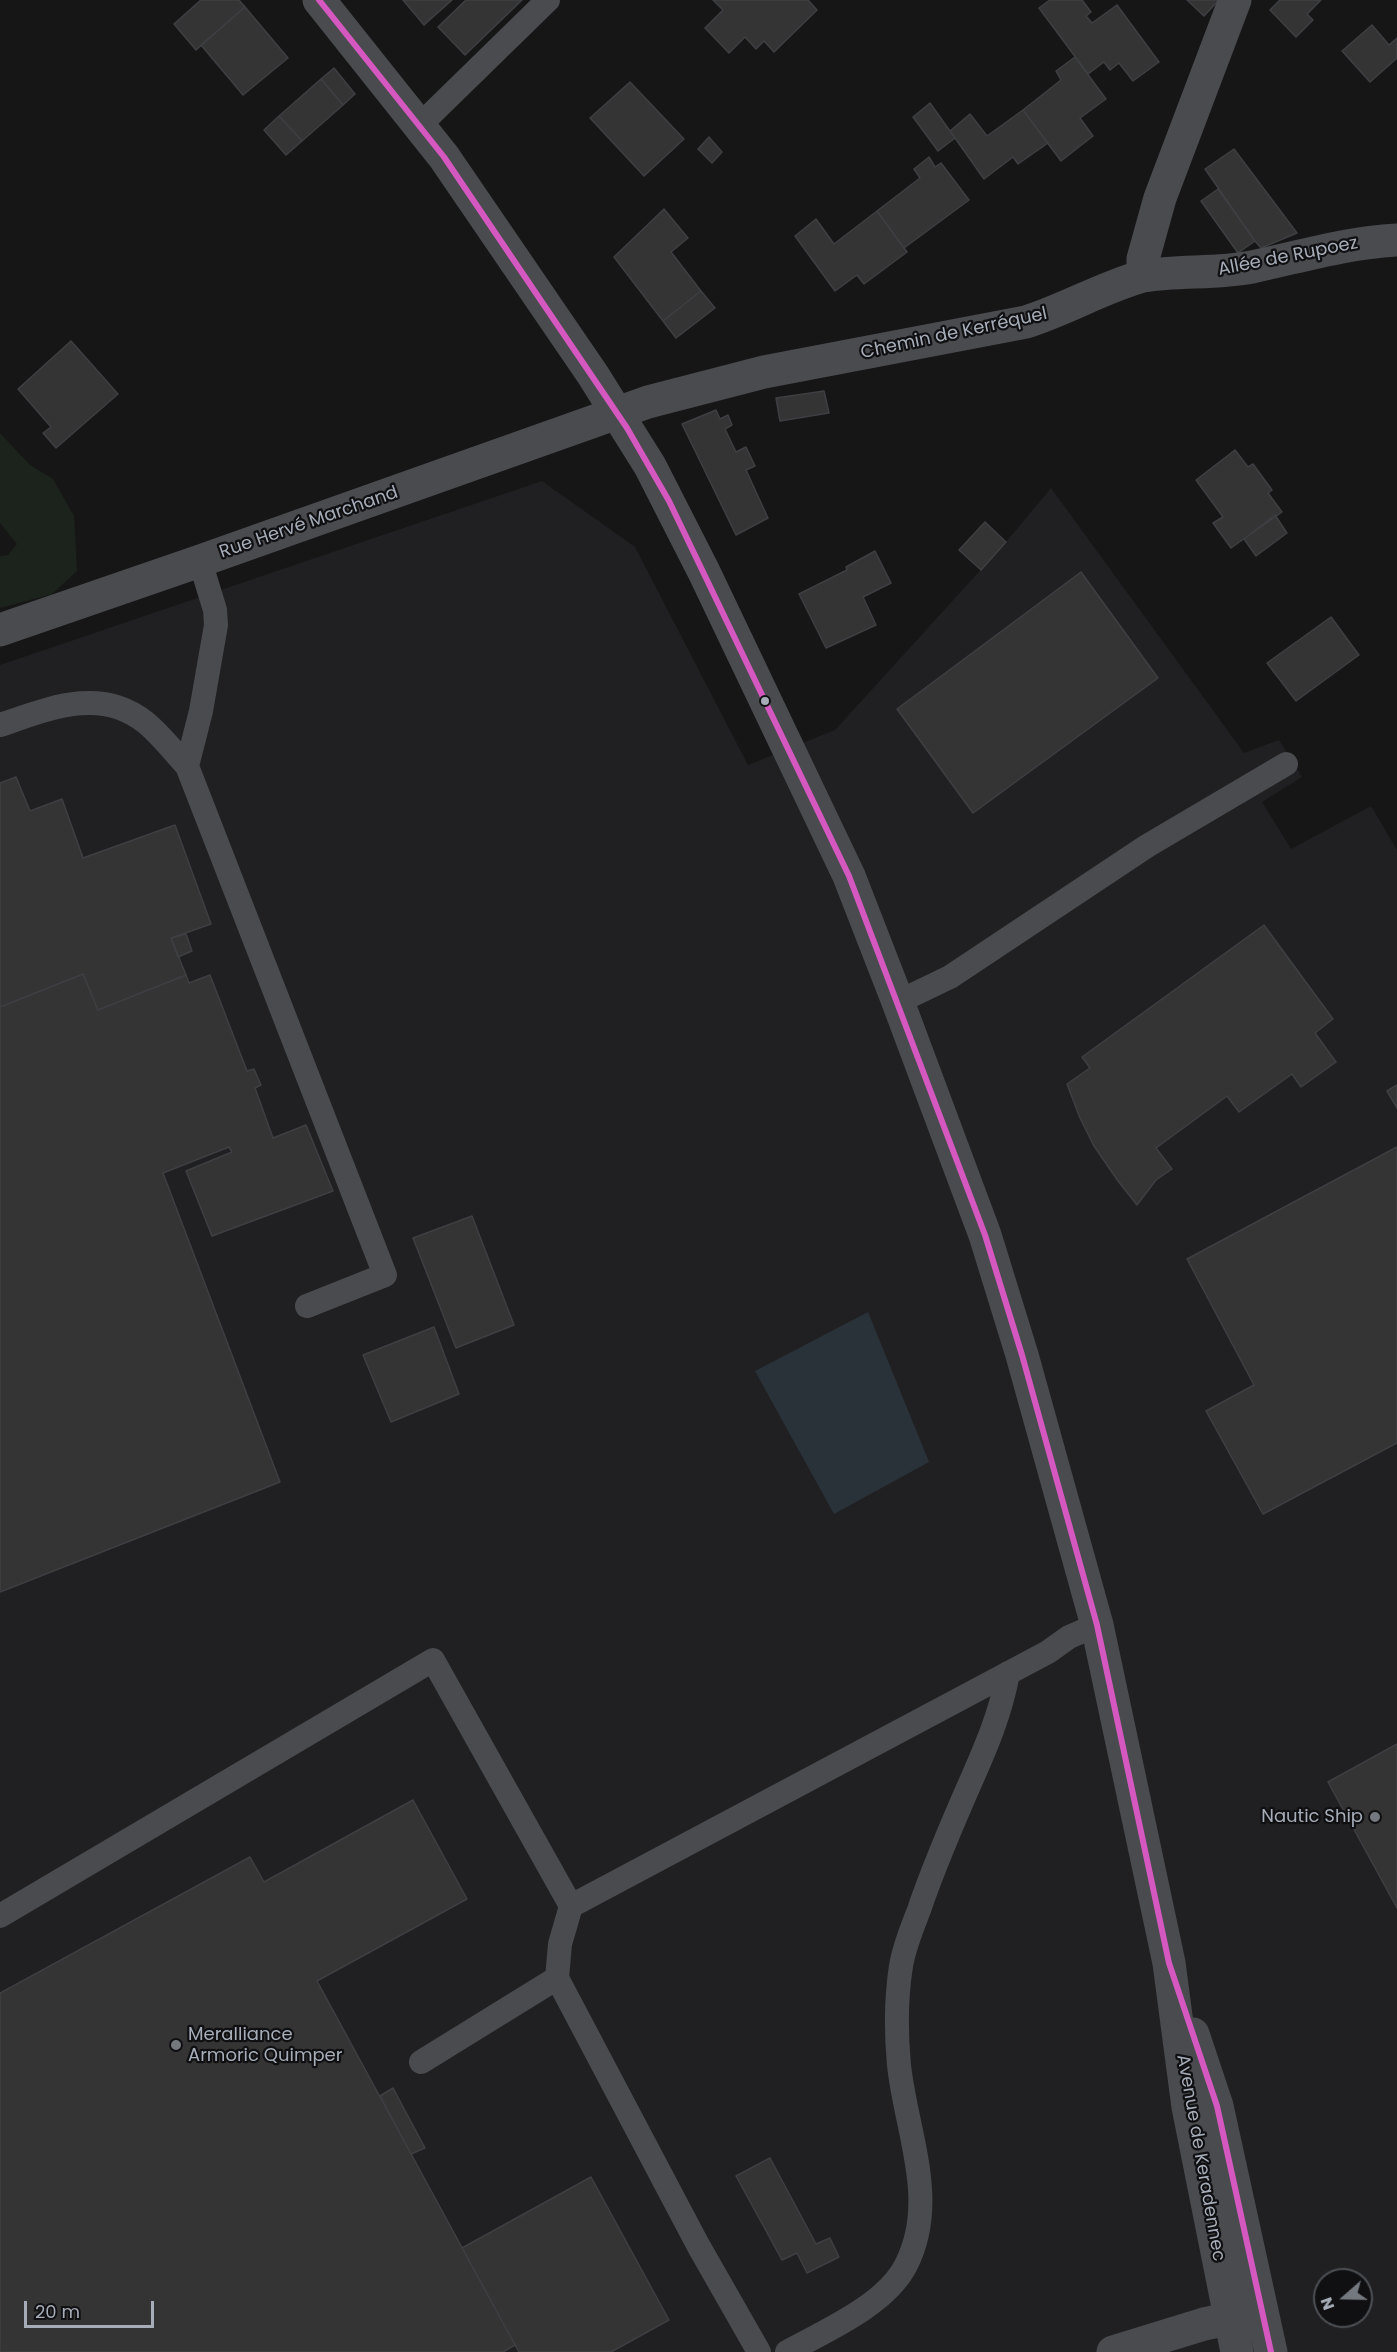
<!DOCTYPE html>
<html>
<head>
<meta charset="utf-8">
<style>
	body { margin:0 }
	#map { position:relative; width:1397px; height:2352px; overflow:hidden; background:#161616; font-family:Poppins,sans-serif }
	canvas { display:block }
	.north { position:absolute; left:1313px; top:2268px; width:60px; height:60px; box-sizing:border-box; background:#101012; border:2px solid #4c4f54; border-radius:50%; rotate:250deg; font-size:16px; font-weight:700; line-height:24px; text-align:center; color:#a6adb8 }
	.north::after { content:''; display:block; margin:auto; width:21px; height:27px; background:#74787f; clip-path:polygon(50% 0,100% 100%,50% 72%,0 100%) }
	.scale { position:absolute; left:24px; top:2301px; width:130px; height:27px; box-sizing:border-box; border:3px solid #a6adb8; border-top:0; padding-left:8px; font-size:18px; line-height:21px; white-space:nowrap; color:#a6adb8; -webkit-text-stroke:4px #101012; paint-order:stroke }
</style>
</head>
<body>
<div id="map">
<canvas width="1397" height="2352"></canvas>
<div class="north">N</div>
<div class="scale">20 m</div>
</div>
<script>
const g = document.querySelector('canvas').getContext('2d');
g.lineJoin = 'round';
function paint(path, color) {
  g.fillStyle = color;
  g.fill(path, 'evenodd');
}
function stroke(path, color, width, dash) {
  g.strokeStyle = color;
  g.lineWidth = width;
  g.lineCap = dash ? 'butt' : 'round';
  g.setLineDash(dash || []);
  g.stroke(path);
}
function write(font, color, halo, rows, align = 'center') {
  g.font = font + ' Poppins,sans-serif';
  g.lineWidth = 4.5;
  g.setLineDash([]);
  g.textBaseline = 'middle';
  g.strokeStyle = halo;
  g.fillStyle = color;
  for (const [text, x, y, turn = 0] of rows) {
    g.save();
    g.translate(x, y);
    g.rotate((+turn || 0) * Math.PI / 180);
    g.textAlign = isNaN(turn) ? turn : align;
    if (halo) g.strokeText(text, 0, 0);
    g.fillText(text, 0, 0);
    g.restore();
  }
}
const built = new Path2D(`
	M542,481L635,547L748,765L835,730L1006,542L1051,488L1244,753L1279,740L1302,777L1262,802L1291,849L1371,806L1397,850V2352H0V665ZM1325,2280H1361V2316H1325Z`);
const green = new Path2D(`
	M0,433L30,465L53,479L74,516L77,571L52,594L0,608V556L8,555L17,544L0,523Z`);
const water = new Path2D(`
	M868,1312L929,1462L834,1514L755,1371Z`);
const building = new Path2D(`
	M201,0H239L245,7L196,50L174,24Z
	M403,0H452L424,25Z
	M466,0H522L465,55L438,27Z
	M713,0H808L817,10L774,52L764,41L756,49L745,37L729,53L705,28L723,10Z
	M1050,0H1082L1091,12L1086,16L1092,23L1117,5L1159,62L1133,81L1119,63L1110,70L1104,62L1088,74L1039,8Z
	M1187,0H1216L1218,1L1204,16Z
	M1280,0H1321L1307,14L1313,20L1296,37L1270,10Z
	M245,7L288,58L243,95L201,45Z
	M1372,25L1389,45L1397,38V58L1370,82L1342,51Z
	M1075,57L1106,99L1080,118L1093,136L1061,161L1023,110L1061,80L1056,71Z
	M334,68L355,94L343,105L321,79Z
	M321,79L343,105L302,141L279,116Z
	M630,82L684,139L644,176L590,118Z
	M930,103L955,138L938,151L913,117Z
	M1023,110L1048,143L1018,164L1013,157L984,179L950,131L970,114L987,136Z
	M279,116L302,141L286,155L264,130Z
	M709,137L722,152L712,163L698,149Z
	M1234,149L1297,233L1261,248L1255,241L1205,169Z
	M929,157L935,167L941,163L969,200L904,248L877,211L920,178L914,169Z
	M1218,189L1255,241L1238,253L1201,201Z
	M664,209L688,238L671,252L701,291L663,321L614,257Z
	M877,211L907,252L864,284L857,275L835,291L795,236L816,219L834,244Z
	M701,291L715,308L676,338L663,321Z
	M71,341L118,394L56,448L43,433L51,427L18,389Z
	M824,391L829,413L780,421L776,398Z
	M716,410L720,419L728,415L732,425L725,429L736,452L746,447L755,466L746,470L768,518L736,535L682,424Z
	M1235,450L1248,467L1253,464L1272,490L1268,493L1282,512L1231,548L1213,523L1223,517L1196,480Z
	M1275,515L1287,533L1256,556L1244,539Z
	M985,522L1006,542L981,570L959,550Z
	M875,551L891,583L863,597L876,625L826,648L799,594L847,570L846,567Z
	M1081,572L1158,678L973,813L897,709Z
	M1331,617L1359,655L1296,701L1267,663Z
	M16,777L30,811L62,799L83,858L175,825L211,924L171,938L186,975L98,1010L83,974L0,1007V783Z
	M1264,925L1333,1019L1315,1033L1336,1062L1301,1087L1292,1074L1239,1112L1227,1096L1156,1148L1172,1169L1156,1180L1137,1205L1118,1181L1094,1146L1080,1118L1067,1084L1090,1068L1082,1057Z
	M186,934L192,951L178,957L171,938Z
	M83,974L98,1010L186,975L189,983L210,975L247,1071L254,1069L261,1085L255,1088L273,1138L306,1125L333,1191L212,1236L186,1171L232,1152L229,1147L163,1173L280,1482L0,1592V1007Z
	M1397,1085V1108L1387,1091Z
	M1397,1147V1443L1263,1514L1206,1411L1254,1385L1187,1259Z
	M472,1216L514,1325L456,1348L413,1238Z
	M434,1327L459,1394L391,1422L363,1355Z
	M1397,1744V1908L1328,1782Z
	M413,1800L467,1899L317,1981L515,2345L503,2352H0V1993L250,1857L264,1882Z
	M393,2088L425,2148L411,2154L380,2096Z
	M770,2158L816,2244L830,2238L839,2257L807,2273L797,2253L782,2260L736,2176Z
	M591,2177L669,2320L611,2352H519L462,2248Z`);
const service = new Path2D(`
	M420,125L548,0
	M200,561L215,610L216,625L201,711L187,766L385,1275L307,1306
	M0,725C48,709 100,686 145,722C160,734 173,751 187,766
	M898,1002L950,977L1147,846L1286,764
	M0,1916L433,1660L571,1906
	M557,1978L560,1944L571,1906L1048,1652L1069,1637L1097,1625
	M421,2062L557,1978L698,2245L759,2352
	M787,2352C825,2331 886,2305 906,2265C939,2200 906,2132 899,2065C896,2033 896,1998 901,1966C904,1947 912,1928 919,1910C932,1871 948,1834 964,1797C982,1756 1000,1718 1008,1673`);
const minor = new Path2D(`
	M319,0L444,157L593,375L650,466L704,572L849,876L898,1002L985,1235L1022,1355L1097,1625L1169,1963L1188,2107L1237,2352
	M1143,276C1179,270 1216,274 1252,267C1303,256 1345,243 1397,240
	M0,630L200,561L648,402L764,372L1026,322C1067,309 1101,288 1143,276V259L1160,198L1235,0
	M1193,2034L1217,2106L1271,2352
	M1113,2352L1204,2324L1252,2314`);
const bus1 = new Path2D(`
	M319,0L444,157L627,428L669,501L849,876L985,1235L1022,1355L1097,1625L1169,1963L1217,2106L1271,2352`);
const markers = [
	[765,701,5,"#a6adb8"],
	[1375,1817,6,"#74787f"],
	[176,2045,6,"#74787f"]
];
const streetNames = [
	["Allée de Rupoez",1288,257,-11],
	["Chemin de Kerréquel",954,334,-12],
	["Rue Hervé Marchand",309,523,-19],
	["Avenue de Keradennec",1200,2158,80]
];
const poiNames = [
	["Nautic Ship",1363,1817],
	["Meralliance",188,2035,"left"],
	["Armoric Quimper",188,2056,"left"]
];
paint(built, '#202022');
paint(green, '#1c231c');
paint(water, '#293239');
paint(building, '#343435');
stroke(building, '#3e3f42', 1.5);
stroke(service, '#4a4b4f', 24);
stroke(minor, '#4a4b4f', 33);
stroke(bus1, '#d558c0', 6);
for (const [x, y, r, color] of markers) {
  const dot = new Path2D();
  dot.arc(x, y, r, 0, 2 * Math.PI);
  g.fillStyle = color;
  g.fill(dot);
  stroke(dot, '#101012', 2);
}
write('18px', '#a6adb8', '#101012', streetNames);
write('18px', '#a6adb8', '#101012', poiNames, 'right');
</script>
</body>
</html>
